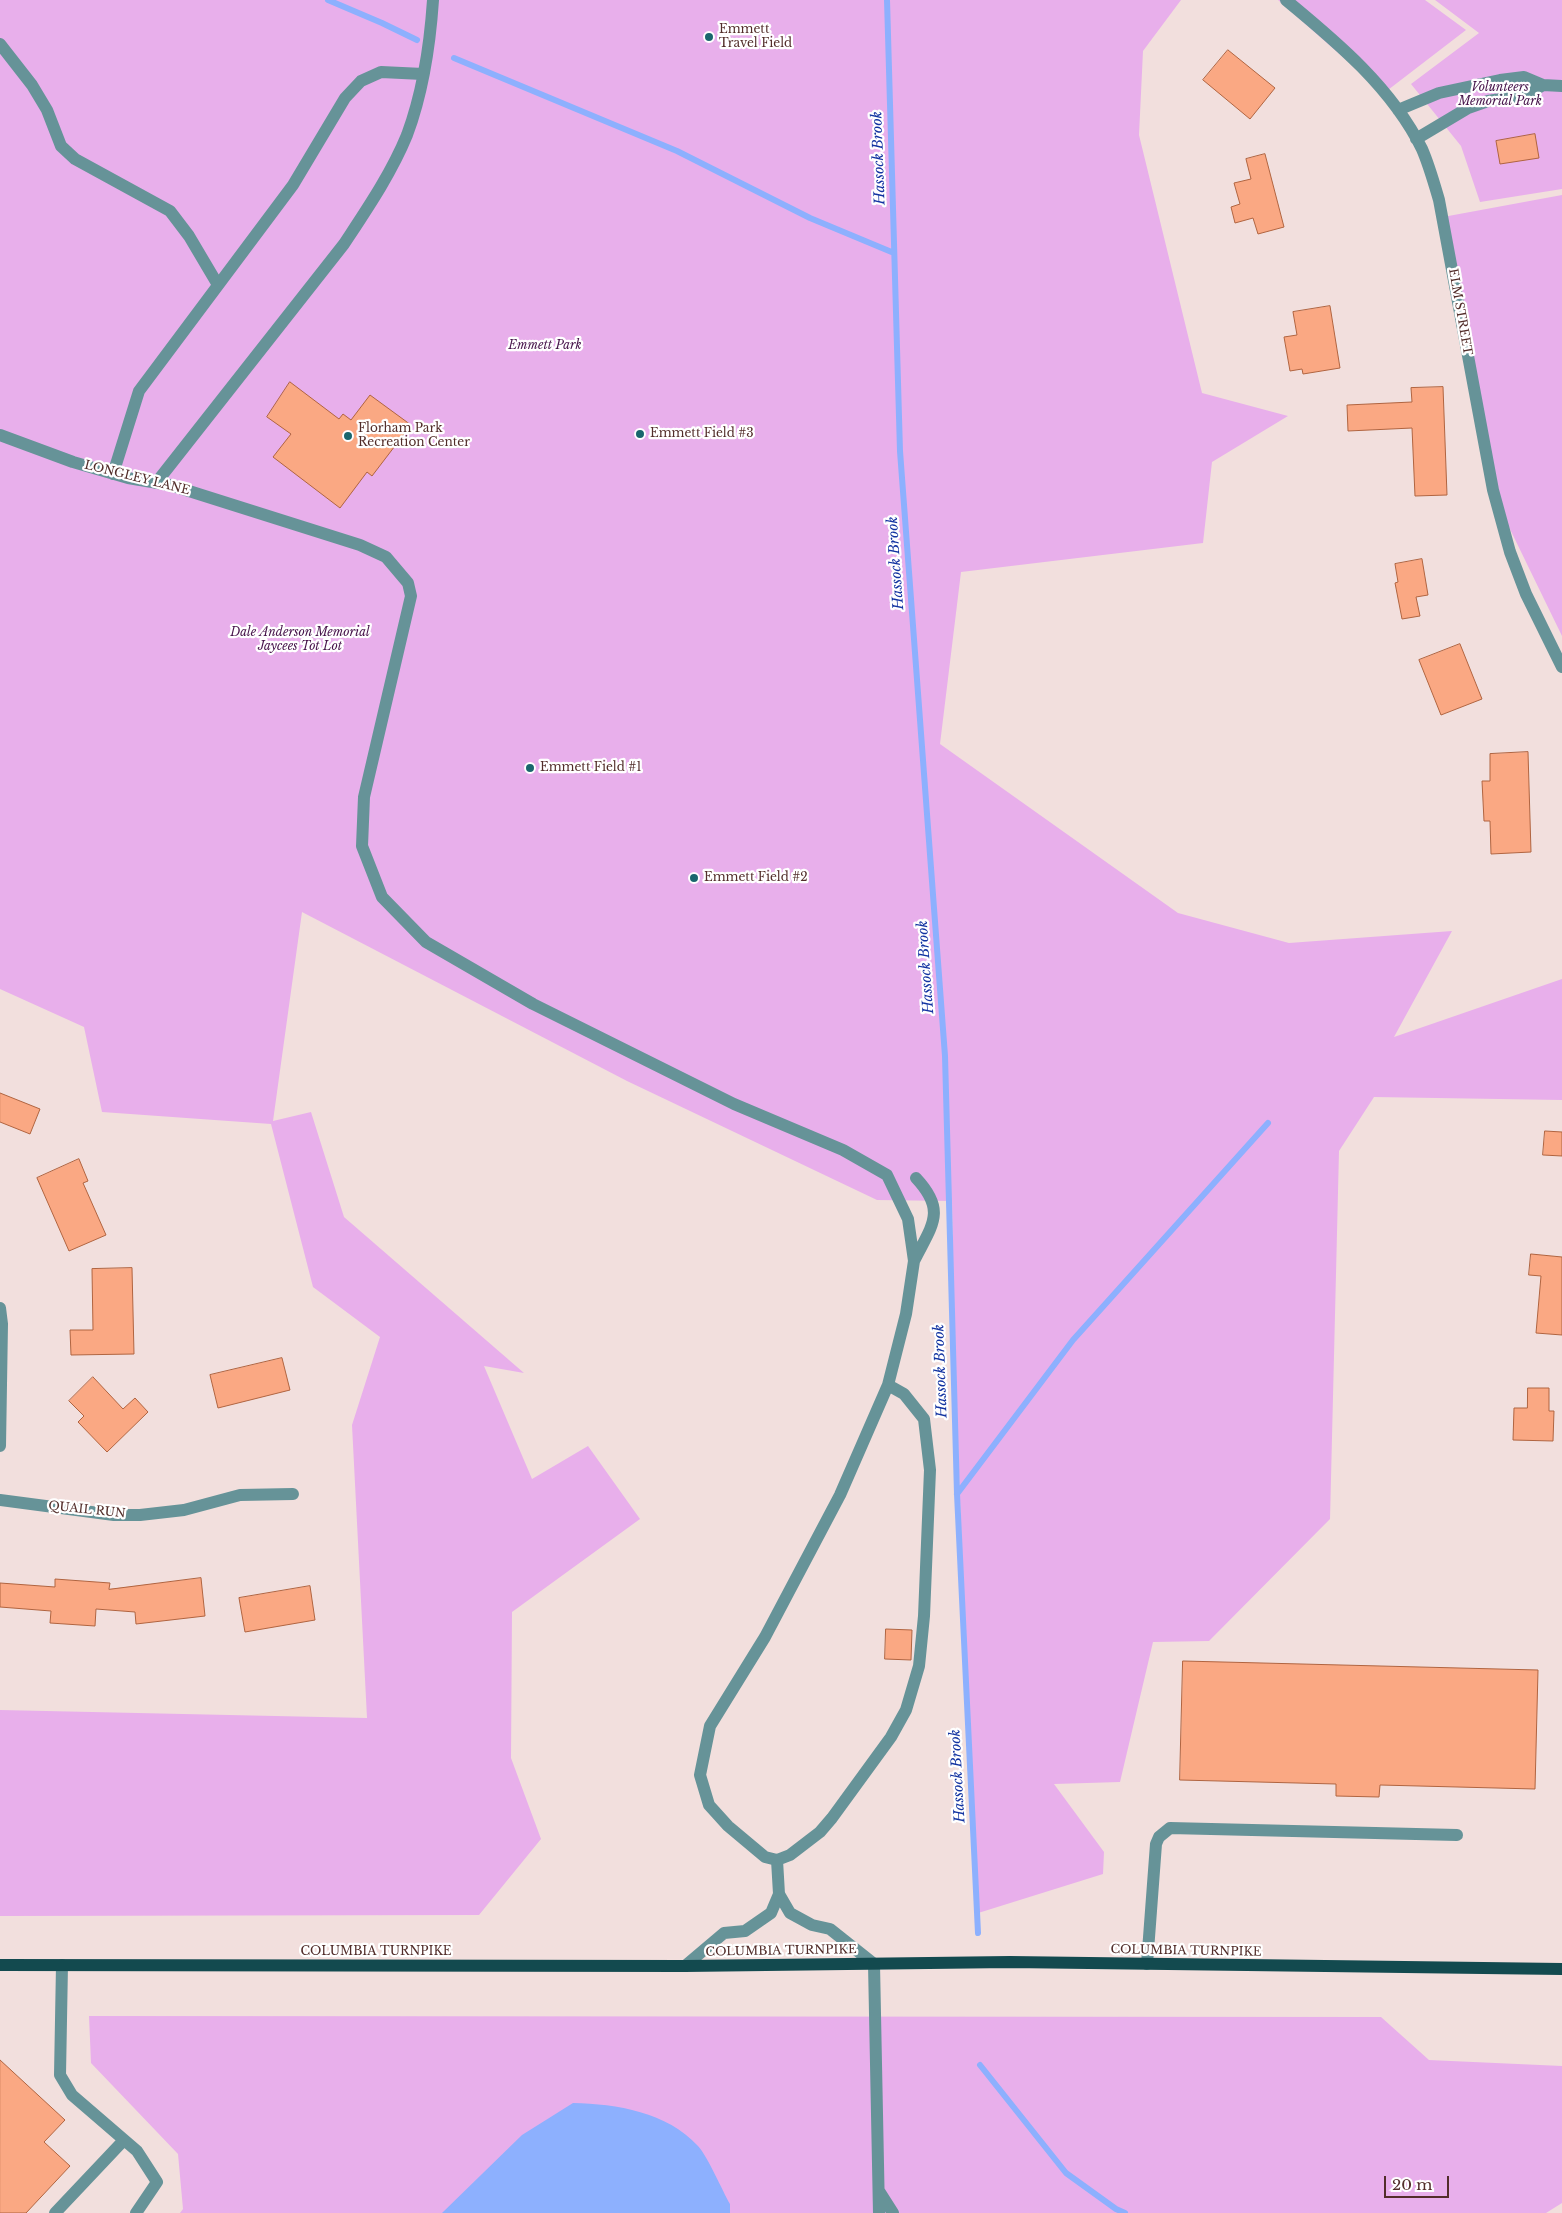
<!DOCTYPE html>
<html>
<head>
<meta charset="utf-8">
<style>
	body { margin:0 }
	#map { position:relative; width:1562px; height:2213px; overflow:hidden; background:#f2dfdd; font-family:"Libre Baskerville",serif }
	canvas { display:block }
	.scale { position:absolute; left:1384px; top:2176px; width:65px; height:22px; box-sizing:border-box; border:2px solid #522d2a; border-top:0; padding-left:6px; font-size:15px; line-height:18px; white-space:nowrap; color:#522d2a; -webkit-text-stroke:4px #fff; paint-order:stroke }
</style>
</head>
<body>
<div id="map">
<canvas width="1562" height="2213"></canvas>
<div class="scale">20 m</div>
</div>
<script>
const g = document.querySelector('canvas').getContext('2d');
g.lineJoin = 'round';
function paint(path, color) {
  g.fillStyle = color;
  g.fill(path, 'evenodd');
}
function stroke(path, color, width, dash) {
  g.strokeStyle = color;
  g.lineWidth = width;
  g.lineCap = dash ? 'butt' : 'round';
  g.setLineDash(dash || []);
  g.stroke(path);
}
function write(font, color, halo, rows, align = 'center') {
  g.font = font + ' "Libre Baskerville",serif';
  g.lineWidth = 4.5;
  g.setLineDash([]);
  g.textBaseline = 'middle';
  g.strokeStyle = halo;
  g.fillStyle = color;
  for (const [text, x, y, turn = 0] of rows) {
    g.save();
    g.translate(x, y);
    g.rotate((+turn || 0) * Math.PI / 180);
    g.textAlign = isNaN(turn) ? turn : align;
    if (halo) g.strokeText(text, 0, 0);
    g.fillText(text, 0, 0);
    g.restore();
  }
}
const green = new Path2D(`
	M0,0H1181L1143,51L1139,135L1202,393L1288,416L1212,462L1203,543L961,572L940,744L1178,913L1289,943L1452,931L1394,1037L1562,979V1100L1374,1097L1339,1151L1330,1519L1209,1641L1153,1642L1120,1782L1054,1784L1104,1852L1103,1874L975,1914L954,1335L952,1201L877,1200L627,1081L302,912L273,1121L311,1112L344,1217L524,1373L484,1366L532,1479L588,1446L640,1519L512,1612L511,1758L541,1839L479,1915L0,1916V1710L367,1718L352,1425L380,1337L313,1287L271,1124L102,1112L84,1027L0,989Z
	M1278,0H1425L1466,30L1384,93Z
	M1435,0H1562V189L1480,202L1461,146L1411,84L1479,33Z
	M1562,195V636L1490,488L1443,217Z
	M89,2016L1381,2017L1429,2060L1562,2066V2203L1546,2213H180L183,2209L178,2154L91,2063Z`);
const water = new Path2D(`
	M573,2103C617,2104 667,2112 698,2146C708,2157 722,2190 730,2204V2213H442L522,2135Z`);
const stream = new Path2D(`
	M328,0L382,23L417,40
	M887,0L900,451L945,1056L957,1494L978,1933
	M454,58L677,151L810,218L894,253
	M957,1494L1073,1340L1268,1123
	M980,2065L1066,2173L1116,2209L1125,2213`);
const building = new Path2D(`
	M1228,50L1275,88L1250,119L1203,80Z
	M1535,134L1539,158L1500,164L1496,141Z
	M1265,154L1284,227L1258,234L1253,218L1235,223L1231,207L1240,204L1234,183L1251,179L1246,159Z
	M1330,306L1340,368L1303,374L1302,369L1290,371L1284,337L1297,335L1293,312Z
	M290,382L339,419L343,414L351,420L370,395L411,425L372,476L367,472L340,508L273,457L291,434L267,417Z
	M1443,387L1447,495L1415,496L1412,428L1348,431L1347,405L1412,402L1411,388Z
	M1422,559L1428,595L1416,597L1420,616L1402,619L1395,583L1398,582L1395,564Z
	M1460,644L1482,699L1441,715L1419,660Z
	M1528,752L1531,852L1491,854L1490,821H1484L1482,781H1490V754Z
	M0,1093L40,1109L30,1134L0,1122Z
	M1545,1131L1562,1132V1156L1543,1155Z
	M79,1159L88,1181L83,1183L106,1235L69,1251L37,1178Z
	M1531,1254L1562,1257V1335L1536,1333L1541,1276L1529,1275Z
	M132,1268L134,1354L71,1355L70,1330H93L92,1269Z
	M282,1358L290,1390L218,1408L210,1375Z
	M93,1377L123,1409L135,1398L148,1412L107,1452L78,1422L84,1416L69,1401Z
	M1528,1388H1549V1411H1554L1553,1441L1513,1440L1514,1408H1527Z
	M201,1578L205,1616L136,1624L135,1612L96,1609L95,1626L50,1623L51,1611L0,1607V1583L55,1587V1579L110,1583L109,1589Z
	M310,1586L315,1620L245,1632L239,1598Z
	M886,1629L912,1630L911,1660L885,1659Z
	M1183,1661L1538,1670L1535,1789L1380,1785L1379,1797L1336,1796V1784L1180,1780Z
	M0,2060L65,2120L44,2142L70,2166L26,2213H0Z`);
const minor = new Path2D(`
	M1286,0C1337,42 1392,88 1422,149C1429,165 1434,183 1439,200L1493,490L1510,552L1526,594L1562,667
	M0,44L32,85L47,110L61,146L75,159L170,211L189,236L218,285
	M1398,110L1439,93L1500,80L1524,77L1543,85L1562,86
	M1416,139L1468,108L1488,101L1526,95L1543,85
	M0,435L73,462L128,478L170,485L360,545L386,557L408,583L411,596L364,797L362,846L382,897L426,942L533,1004L734,1104L843,1150L887,1175L908,1219L914,1261L906,1314L888,1385L840,1495L765,1637L710,1726L700,1775L709,1805L728,1826L765,1857L777,1860L790,1855L820,1832L832,1818L891,1737L906,1710L919,1666L924,1616L930,1470L924,1419L904,1394L888,1385
	M113,474L139,391L293,185L345,98L361,81L381,72L423,74
	M156,483L344,244C367,209 391,174 407,135C423,92 430,45 433,0
	M914,1261C932,1225 947,1211 916,1178
	M0,1308L2,1324L0,1446
	M0,1500L114,1515H140L184,1510L240,1495L293,1494
	M779,1894L790,1913L812,1925L830,1929L874,1964L879,2213
	M1147,1964L1156,1844L1159,1837L1170,1828L1457,1835
	M62,1965L60,2075L72,2095L137,2151L157,2182L136,2213
	M685,1966L724,1933L745,1931L771,1913L779,1894L777,1860
	M879,2191L893,2213
	M55,2213L124,2140`);
const major = new Path2D(`
	M0,1965L685,1966L1010,1962L1562,1969`);
const markers = [
	[709,37,5,"#19666d"],
	[640,434,5,"#19666d"],
	[348,436,5,"#19666d"],
	[530,768,5,"#19666d"],
	[694,878,5,"#19666d"]
];
const poiNames = [
	["Emmett",719,30],
	["Travel Field",719,44],
	["Florham Park",358,429],
	["Recreation Center",358,443],
	["Emmett Field #3",650,434],
	["Emmett Field #1",540,768],
	["Emmett Field #2",704,878]
];
const parkNames = [
	["Volunteers",1500,88],
	["Memorial Park",1500,102],
	["Emmett Park",545,346],
	["Dale Anderson Memorial",300,633],
	["Jaycees Tot Lot",300,647]
];
const streetNames = [
	["ELM STREET",1460,312,80],
	["LONGLEY LANE",137,478,14],
	["QUAIL RUN",87,1510,6],
	["COLUMBIA TURNPIKE",781,1951,-1],
	["COLUMBIA TURNPIKE",1186,1951,1],
	["COLUMBIA TURNPIKE",376,1952]
];
const waterNames = [
	["Hassock Brook",879,158,-92],
	["Hassock Brook",896,563,-94],
	["Hassock Brook",926,967,-94],
	["Hassock Brook",941,1371,-92],
	["Hassock Brook",958,1776,-93]
];
paint(green, '#e8afeb');
paint(water, '#8db0fe');
stroke(stream, '#8db0fe', 6);
paint(building, '#faa883');
stroke(building, '#b06440', 1);
stroke(minor, '#669398', 12);
stroke(major, '#134a4f', 12);
for (const [x, y, r, color] of markers) {
  const dot = new Path2D();
  dot.arc(x, y, r, 0, 2 * Math.PI);
  g.fillStyle = color;
  g.fill(dot);
  stroke(dot, '#fff', 2);
}
write('12px', '#522d2a', '#fff', poiNames, 'left');
write('italic 12px', '#46134a', '#fff', parkNames);
write('12px', '#522d2a', '#fff', streetNames);
write('italic 14px', '#1233a1', '#fff', waterNames);
</script>
</body>
</html>
